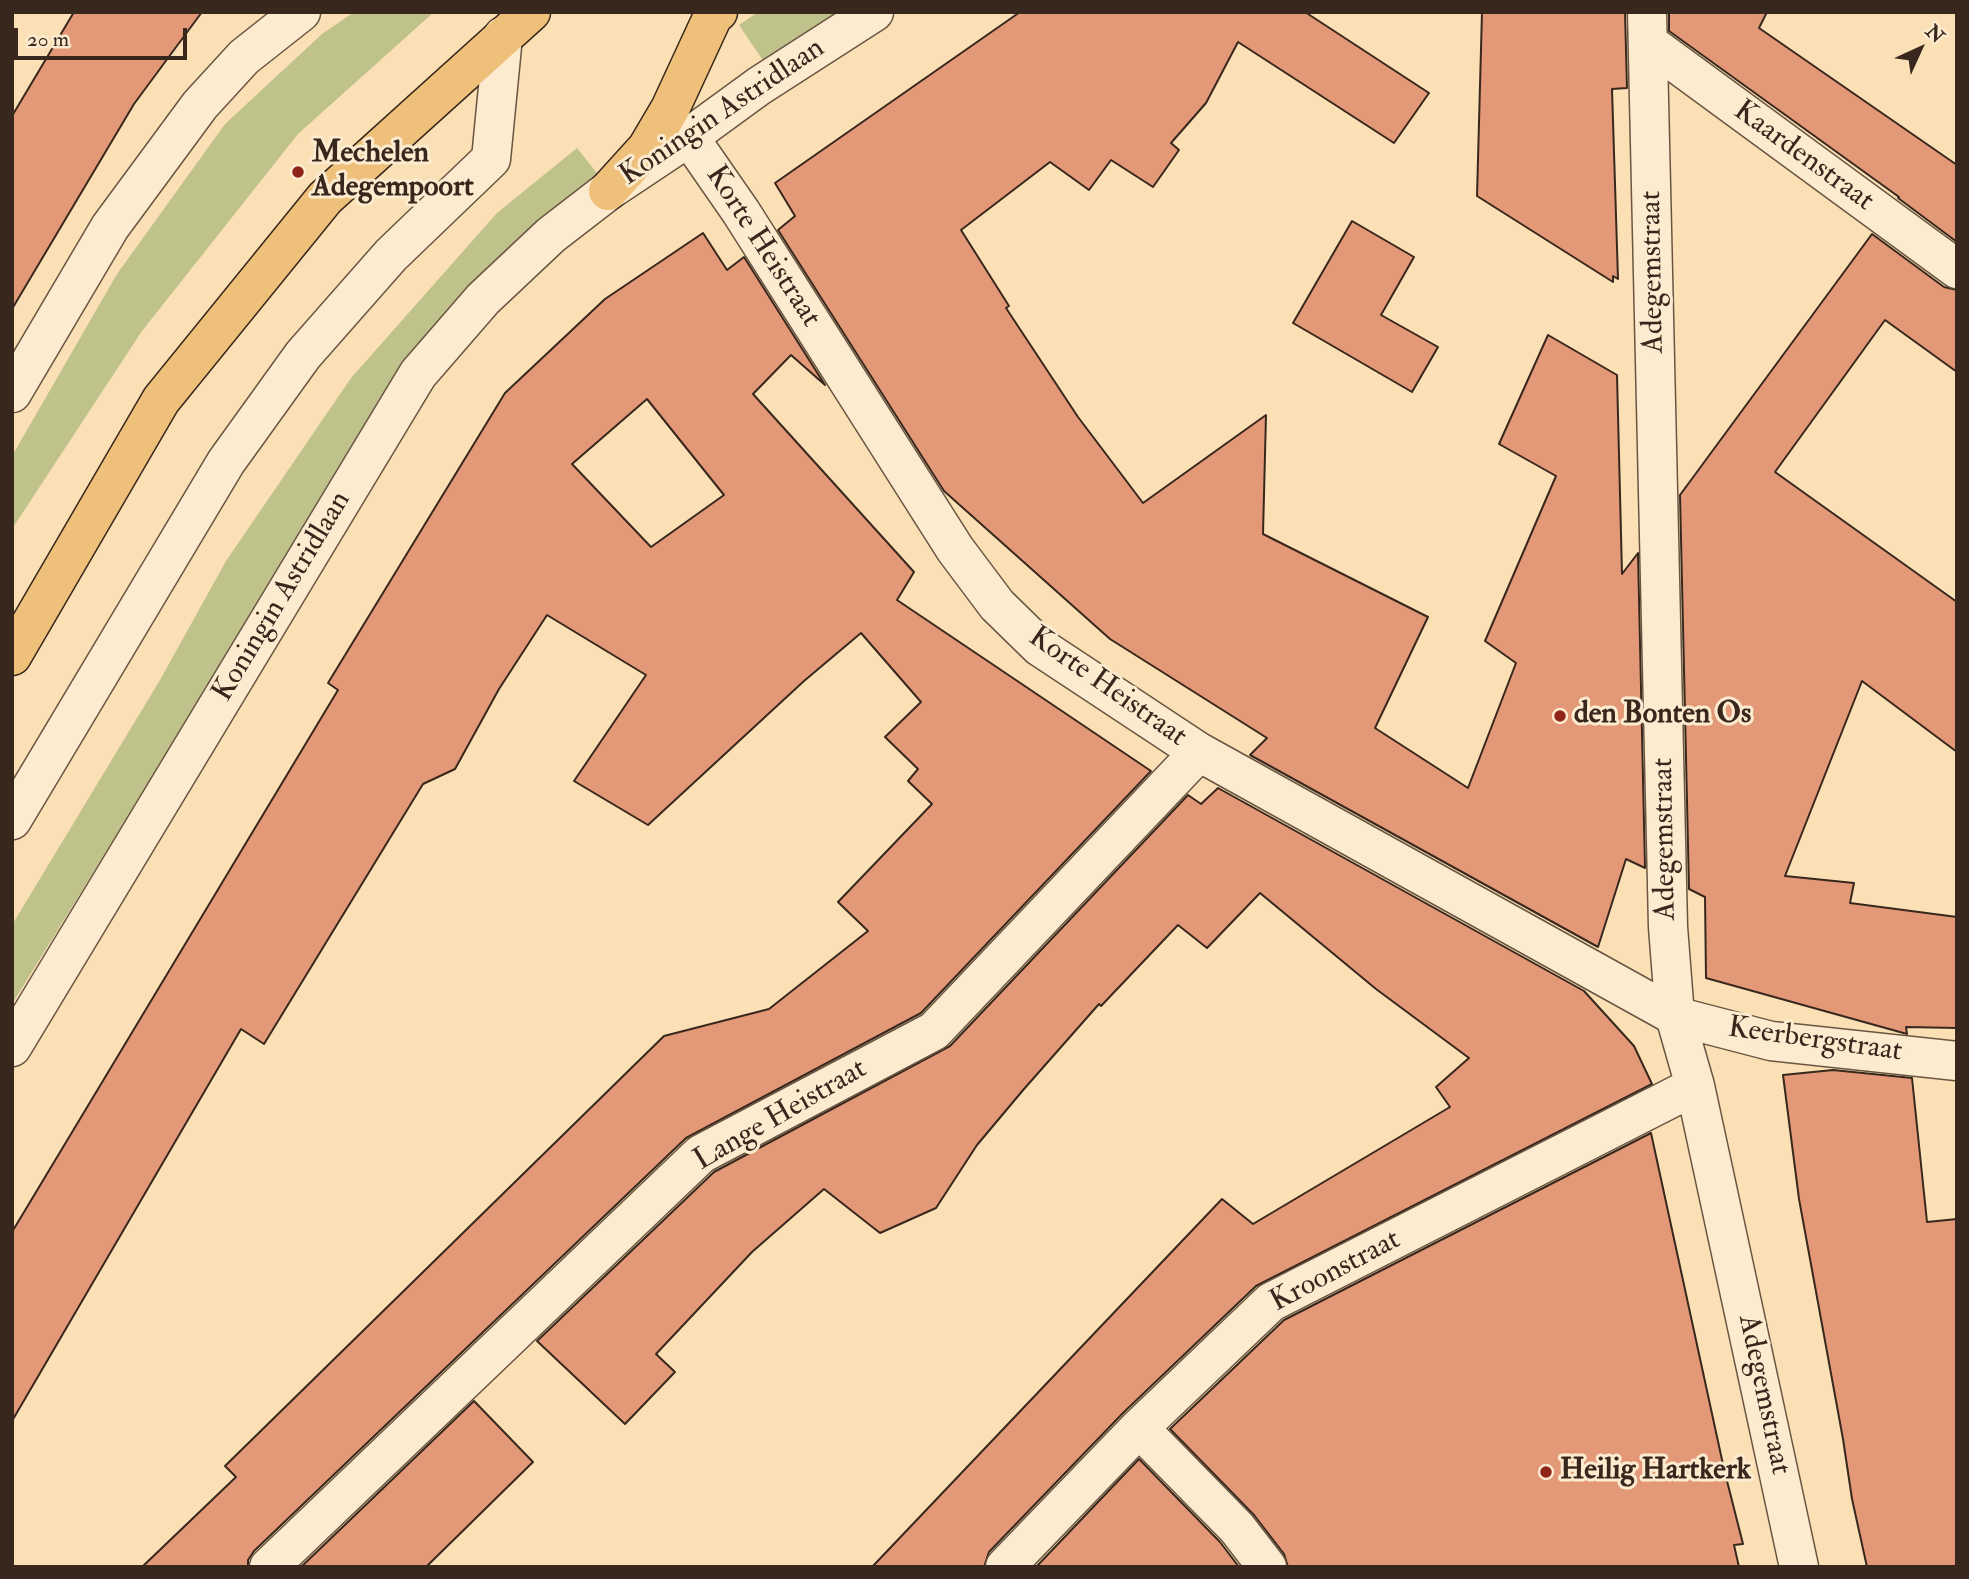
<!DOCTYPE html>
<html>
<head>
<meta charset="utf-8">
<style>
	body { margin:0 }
	#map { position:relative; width:1969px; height:1579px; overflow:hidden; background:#fbe0b5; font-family:"IM FELL Double Pica",serif }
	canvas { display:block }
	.frame { position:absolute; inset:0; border:14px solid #38271c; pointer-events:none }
	.north { position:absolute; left:1885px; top:14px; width:70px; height:70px; -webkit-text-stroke:5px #fcebcf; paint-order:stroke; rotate:45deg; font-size:19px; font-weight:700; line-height:28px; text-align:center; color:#38271c }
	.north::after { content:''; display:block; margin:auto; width:24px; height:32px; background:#38271c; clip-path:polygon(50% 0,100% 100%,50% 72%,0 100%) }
	.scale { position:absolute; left:14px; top:28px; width:173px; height:32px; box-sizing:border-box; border:4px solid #38271c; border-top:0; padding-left:9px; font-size:21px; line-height:24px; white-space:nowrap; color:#38271c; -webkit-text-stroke:5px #fcebcf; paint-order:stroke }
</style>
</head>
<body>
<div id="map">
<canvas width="1969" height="1579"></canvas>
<div class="frame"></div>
<div class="north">N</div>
<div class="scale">20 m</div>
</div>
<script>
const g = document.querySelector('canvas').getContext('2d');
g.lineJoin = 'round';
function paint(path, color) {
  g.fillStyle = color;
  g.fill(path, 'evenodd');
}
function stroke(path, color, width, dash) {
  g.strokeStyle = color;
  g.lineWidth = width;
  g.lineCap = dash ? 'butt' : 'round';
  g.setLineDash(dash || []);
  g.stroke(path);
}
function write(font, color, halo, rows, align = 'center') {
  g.font = font + ' "IM FELL Double Pica",serif';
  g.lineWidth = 6;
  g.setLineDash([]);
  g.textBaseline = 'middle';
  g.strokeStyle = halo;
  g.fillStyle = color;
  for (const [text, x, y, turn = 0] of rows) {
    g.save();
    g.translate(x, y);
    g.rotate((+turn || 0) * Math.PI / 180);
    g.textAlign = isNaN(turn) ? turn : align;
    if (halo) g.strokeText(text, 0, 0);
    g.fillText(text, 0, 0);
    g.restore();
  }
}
const green = new Path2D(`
	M354,12H434L298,134L142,331L12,529V456L117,274L225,124L322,34Z
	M758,12H843L766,65L739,25Z
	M577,148L597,173L497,261L400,365L318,501L259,604L12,1004V925L160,680L226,561L351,378L497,213Z`);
const building = new Path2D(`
	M74,12H202L134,104L12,309V116Z
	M1020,12H1305L1429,93L1394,143L1238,42L1206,103L1171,143L1179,150L1153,187L1111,160L1089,190L1050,162L961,230L1009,306L1006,308L1078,417L1143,503L1266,415L1263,534L1428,617L1375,728L1468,788L1516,663L1485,641L1556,476L1499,444L1548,335L1617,375L1622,574L1638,553L1645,868L1626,859L1598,947L1250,755L1267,738L1110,639L944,491L778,230L795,216L775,183Z
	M1482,12H1625L1627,88L1612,89L1618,279L1613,276V282L1477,196Z
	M1669,12H1767L1759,28L1957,165V242L1898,198L1899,197L1669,31Z
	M1352,221L1414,257L1381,315L1438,347L1412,392L1293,323Z
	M703,233L727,270L744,257L825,385L791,355L753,394L914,572L897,600L1151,771L921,1013L686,1138L254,1551L248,1560V1567H142L236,1477L225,1466L664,1036L769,1009L868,931L838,902L932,804L908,781L918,769L885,737L921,702L861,633L804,681L648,825L574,781L646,675L547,615L499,689L455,769L423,784L264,1044L241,1029L12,1421V1232L338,690L328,683L505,393L605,299ZM647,399L724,495L651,547L572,464Z
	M1872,234L1944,287L1957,290V372L1885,320L1775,472L1957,602V752L1862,681L1785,876L1854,883L1850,903L1957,917V1028L1906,1027L1907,1034L1706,978L1705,897L1689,889L1680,495Z
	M1218,788L1584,991L1634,1046L1652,1084L1256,1286L1123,1413L989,1552L984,1567H872L1222,1199L1253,1224L1450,1107L1436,1087L1469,1058L1376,989L1260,893L1207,948L1178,925L1101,1006L1099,1004L1024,1089L977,1145L936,1208L880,1233L824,1189L752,1252L656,1354L675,1372L625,1424L537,1341L714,1172L950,1046L1188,795L1201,804Z
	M1833,1070L1912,1078L1927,1222L1957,1219V1567H1867L1852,1499L1843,1439L1799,1199L1783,1075Z
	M1651,1133L1724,1469L1743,1544L1734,1545L1739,1567H1288L1284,1554L1254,1515L1170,1429L1284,1320Z
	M474,1401L533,1462L426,1567H301Z
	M1139,1459L1220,1542L1239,1567H1036Z`);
const minor = new Path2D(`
	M1647,12L1668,927L1675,1016L1695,1086L1799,1567
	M1650,44L1957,269
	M689,137L741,212L955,549L997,605L1040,647L1199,752L1675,1016L1771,1041L1957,1061
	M12,393L110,227L200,105L244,57L301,12
	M12,820L226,462L303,355L391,255L491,159L503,36
	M12,1047L418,374L483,299L551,235L608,191L689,137L759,86L874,12
	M1139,1428L1237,1528L1267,1567
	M269,1567L701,1154L934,1031L1199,752
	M1005,1567L1139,1428L1271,1302L1695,1086`);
const major = new Path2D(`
	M608,191L647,148L670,109L713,16L718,12
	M12,656L161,400L325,198L531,12`);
const markers = [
	[298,172,7,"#8f2418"],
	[1560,716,7,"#8f2418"],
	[1546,1472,7,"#8f2418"]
];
const streetNames = [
	["Koningin Astridlaan",723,113,-34],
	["Kaardenstraat",1803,157,36],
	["Korte Heistraat",762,247,57],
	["Adegemstraat",1654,272,-91],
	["Koningin Astridlaan",283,597,-59],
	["Korte Heistraat",1107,688,35],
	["Adegemstraat",1666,839,-91],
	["Keerbergstraat",1815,1041,8],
	["Lange Heistraat",781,1116,-30],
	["Kroonstraat",1336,1272,-28],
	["Adegemstraat",1763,1395,78]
];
const poiNames = [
	["Mechelen",312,155],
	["Adegempoort",312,189],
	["den Bonten Os",1574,716],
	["Heilig Hartkerk",1560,1472]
];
paint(green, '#c0c28c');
paint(building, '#e39978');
stroke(building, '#38271c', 2);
stroke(minor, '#695542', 41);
stroke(major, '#38271c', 41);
stroke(minor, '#fcebcf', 38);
stroke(major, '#eec07a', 38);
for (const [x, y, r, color] of markers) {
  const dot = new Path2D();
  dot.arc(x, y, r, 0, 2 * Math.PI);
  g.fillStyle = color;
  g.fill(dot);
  stroke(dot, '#fcebcf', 2.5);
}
write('30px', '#38271c', '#fcebcf', streetNames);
write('bold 30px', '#38271c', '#fcebcf', poiNames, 'left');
</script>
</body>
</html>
